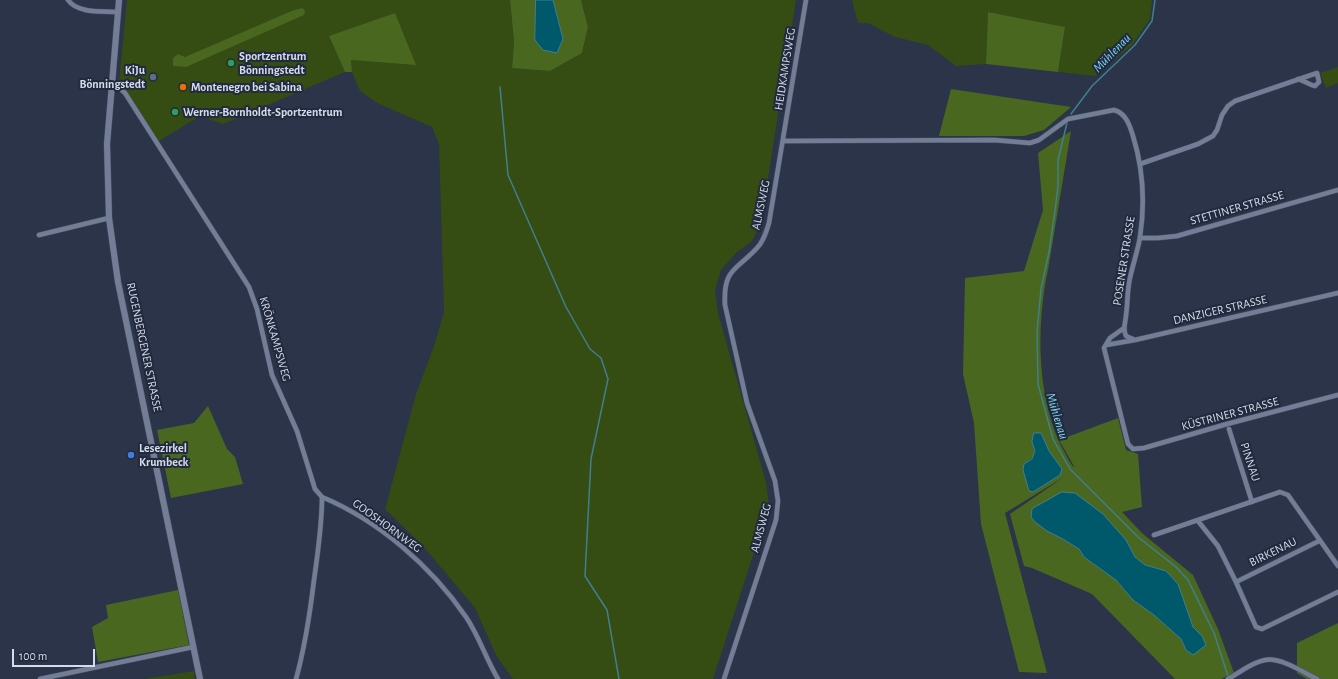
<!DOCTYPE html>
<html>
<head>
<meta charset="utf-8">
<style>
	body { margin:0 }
	#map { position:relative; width:1338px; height:679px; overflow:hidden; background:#2b3449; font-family:"Alegreya Sans",sans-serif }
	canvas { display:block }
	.scale { position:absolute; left:12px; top:649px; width:83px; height:18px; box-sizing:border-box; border:2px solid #d5dbe8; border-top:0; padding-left:5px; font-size:12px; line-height:14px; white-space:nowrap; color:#d5dbe8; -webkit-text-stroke:3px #212a3e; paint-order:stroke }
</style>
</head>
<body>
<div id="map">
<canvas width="1338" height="679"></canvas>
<div class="scale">100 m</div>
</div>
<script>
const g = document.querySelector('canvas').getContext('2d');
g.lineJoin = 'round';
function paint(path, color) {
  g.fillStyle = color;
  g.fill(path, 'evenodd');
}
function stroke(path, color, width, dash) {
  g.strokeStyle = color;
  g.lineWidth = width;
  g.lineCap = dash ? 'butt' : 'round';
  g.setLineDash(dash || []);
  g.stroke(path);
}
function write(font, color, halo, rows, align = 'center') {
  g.font = font + ' "Alegreya Sans",sans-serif';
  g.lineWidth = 4;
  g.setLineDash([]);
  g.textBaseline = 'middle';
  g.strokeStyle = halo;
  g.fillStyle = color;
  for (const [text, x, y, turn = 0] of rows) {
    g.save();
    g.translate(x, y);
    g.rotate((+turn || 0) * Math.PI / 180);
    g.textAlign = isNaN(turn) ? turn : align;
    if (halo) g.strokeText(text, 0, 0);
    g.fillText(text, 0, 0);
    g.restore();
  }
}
const green = new Path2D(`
	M127,0H510L514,42L512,68L550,71L582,53L588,27L581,0H796L761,223L752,241L737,252L721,270L715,290L718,313L766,482L769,506L713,679H513L497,657L475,608L423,546L385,509L416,394L434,346L444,312L439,144L432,127L377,103L360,91L352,72L351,60L329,36L345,72L223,124L200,116L159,141L119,82Z
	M854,0H1152L1150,19L1132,45L1095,76L1058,72L1065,27L988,12L986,64L956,66L928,45L895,37L868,23H858L852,1Z
	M1338,67V83L1326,88L1320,73Z
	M194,671L195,679H144Z`);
const forest = new Path2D(`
	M510,0H536L535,40L563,39L553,0H581L588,27L582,53L550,71L512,68L514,42Z
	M303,8L305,12L304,15L186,67L173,66V58L178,54L185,57L294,10Z
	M988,12L1065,27L1058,72L986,64Z
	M395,13L416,65L351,60L352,72H345L329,36Z
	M951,89L1071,107L1044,130L1024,136H939Z
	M1071,131L1048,270C1036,325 1036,402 1065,453C1068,458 1070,464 1075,468L1059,440L1118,418L1126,450L1138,454L1142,507L1122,512L1143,534L1193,575L1218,629L1234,673L1221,679H1175L1092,594L1032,568L1024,566L1010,514L1064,477L1005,513L1047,673L1019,672L981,524L974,423L963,374L965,278L1024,271L1043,210L1038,153ZM1041,433L1049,451L1062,469L1024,464C1035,457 1036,454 1032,442ZM1047,531L1126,540L1135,557L1145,565L1166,571L1178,584L1193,627L1202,636L1186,650L1181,639L1154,615L1133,600L1116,580L1084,557L1079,549L1063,539Z
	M208,406L227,449L235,457L243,484L171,498L157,430L194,423Z
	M178,590L189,645L98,662L92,627L108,618L106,605Z
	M1338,623V679H1307L1297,673V643Z`);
const water = new Path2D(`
	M536,0H553L563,39L557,53L543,50L535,40Z
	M1034,433H1041L1049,451L1062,469L1060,475L1033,492L1029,491L1023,470L1024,464L1032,459L1035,451L1032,442Z
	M1062,492L1075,493L1103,514L1126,540L1135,557L1145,565L1166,571L1178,584L1193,627L1202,636L1206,645L1193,655L1186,650L1181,639L1154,615L1133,600L1116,580L1084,557L1079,549L1063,539L1047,531L1035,522L1031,517L1032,509Z`);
const stream = new Path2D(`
	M500,87L508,175L566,307L590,349L601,358L608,379L591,459L585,576L607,610L619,679
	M1071,114L1092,86L1135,45L1152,21L1155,0
	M1067,123L1058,160V186L1055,211L1049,252L1041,289L1037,332L1038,384L1053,439L1070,469L1138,537L1176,567L1188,580L1214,633L1228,676`);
const street = new Path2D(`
	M68,0C78,14 103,11 118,12
	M112,85H116L125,93L249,287L257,309L272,375L297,431L315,489L322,497C322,525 318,552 314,580C310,613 305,647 296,679
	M783,141L994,140L1030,143L1039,140L1068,119L1114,110C1126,113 1130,126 1133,136C1143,168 1145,204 1140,237C1138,250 1133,264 1130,278C1127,290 1128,303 1126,315C1126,322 1122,328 1126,336L1135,340
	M1140,164L1198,144L1213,136L1217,130L1222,115L1228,106L1235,101L1317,73L1319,82L1315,86C1309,85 1305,81 1298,79
	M39,235L109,218
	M1140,238H1158L1177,236L1338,190
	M1124,328L1110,338L1104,348L1128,444L1133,449L1144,448L1227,424L1338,395
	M1106,345L1135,340L1338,293
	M1229,429L1252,502
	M322,497C379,521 431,566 466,617C479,636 486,659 498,679
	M1198,521L1218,546L1236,582L1256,627L1262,629L1338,592
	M1154,535L1280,492L1288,495L1338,566
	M1236,582L1319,541
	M40,679L193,647
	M724,679L776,520L778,501L775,481L747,403L725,305C723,268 736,271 757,248C764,241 766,232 769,223L806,0
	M1228,679C1239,673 1252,662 1265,660C1280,657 1303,672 1317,679`);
const secondary = new Path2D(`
	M119,0L107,144L109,218L118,282L200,679`);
const markers = [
	[231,63,4,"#2e9e5b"],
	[153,77,4,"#5c6f8a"],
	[183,87,4,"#e8710a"],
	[175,112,4,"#2e9e5b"],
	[131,455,4,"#3f7fe0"]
];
const poiNames = [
	["Sportzentrum",239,56],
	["Bönningstedt",239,70],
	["KiJu",145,70,"right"],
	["Bönningstedt",145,84,"right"],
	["Montenegro bei Sabina",191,87],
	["Werner-Bornholdt-Sportzentrum",183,112],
	["Lesezirkel",139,448],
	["Krumbeck",139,462]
];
const streetNames = [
	["HEIDKAMPSWEG",785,69,-81],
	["ALMSWEG",761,205,-78],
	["STETTINER STRASSE",1237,208,-16],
	["POSENER STRASSE",1124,261,-81],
	["DANZIGER STRASSE",1220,310,-13],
	["KRÖNKAMPSWEG",275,339,74],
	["RUGENBERGENER STRASSE",144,347,78],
	["KÜSTRINER STRASSE",1230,414,-15],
	["PINNAU",1250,462,72],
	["GOOSHORNWEG",387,526,36],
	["ALMSWEG",761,528,-75],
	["BIRKENAU",1273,552,-26]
];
const waterNames = [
	["Mühlenau",1112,53,-46],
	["Mühlenau",1057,416,73]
];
paint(green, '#354c12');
paint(forest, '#4a6720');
paint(water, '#00586b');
stroke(water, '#407f90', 1);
stroke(stream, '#407f90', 1.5);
stroke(street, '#495162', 5.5);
stroke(secondary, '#495162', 7);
stroke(street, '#737e96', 4.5);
stroke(secondary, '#737e96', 6);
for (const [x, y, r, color] of markers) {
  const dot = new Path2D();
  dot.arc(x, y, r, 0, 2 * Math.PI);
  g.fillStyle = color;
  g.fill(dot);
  stroke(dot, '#212a3e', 1.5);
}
write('bold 12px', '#d5dbe8', '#212a3e', poiNames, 'left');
write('12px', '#d5dbe8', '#212a3e', streetNames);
write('italic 13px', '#7cd8f3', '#212a3e', waterNames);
</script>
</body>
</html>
